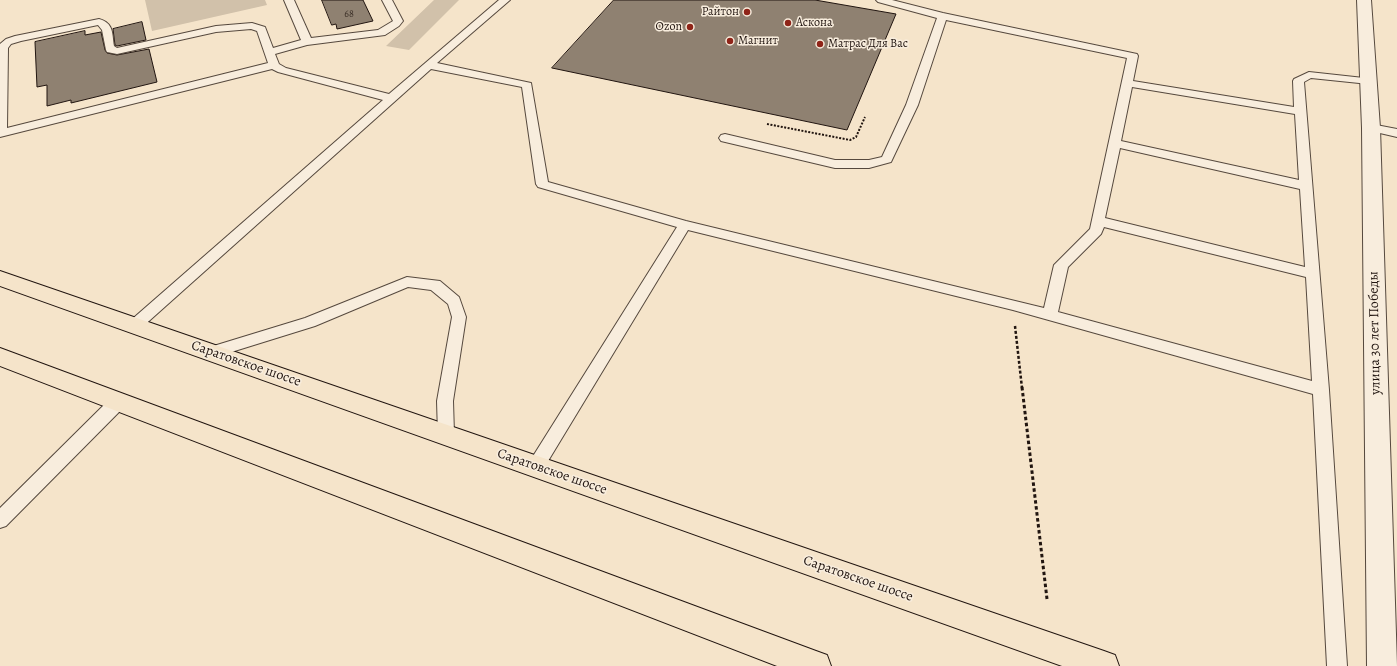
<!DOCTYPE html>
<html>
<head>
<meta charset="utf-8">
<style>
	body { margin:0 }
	canvas { display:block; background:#f5e4ca }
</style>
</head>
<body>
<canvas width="1397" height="666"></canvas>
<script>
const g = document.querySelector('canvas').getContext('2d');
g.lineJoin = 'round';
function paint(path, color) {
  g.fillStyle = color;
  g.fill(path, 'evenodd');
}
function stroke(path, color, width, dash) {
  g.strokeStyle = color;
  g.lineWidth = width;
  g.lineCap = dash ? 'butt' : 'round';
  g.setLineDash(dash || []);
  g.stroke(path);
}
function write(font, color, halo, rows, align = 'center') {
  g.font = font + ' Alegreya,serif';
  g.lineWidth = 3;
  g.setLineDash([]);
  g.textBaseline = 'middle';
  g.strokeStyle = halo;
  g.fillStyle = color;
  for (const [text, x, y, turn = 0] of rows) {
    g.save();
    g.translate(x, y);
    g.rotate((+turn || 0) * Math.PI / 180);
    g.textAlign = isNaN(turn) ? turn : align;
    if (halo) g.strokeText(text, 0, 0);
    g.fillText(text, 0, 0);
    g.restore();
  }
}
const green = new Path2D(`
	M145,0H265L267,5L152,31Z
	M434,0H459L409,50L386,46Z`);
const building = new Path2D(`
	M322,0H363L373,21L337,29L336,24L332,25Z
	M614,0H815L896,14L847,130L552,68Z
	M142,22L146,40L117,46L115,45L113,29Z
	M85,31V35L101,32L105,50L107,53L117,55L149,49L157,82L71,103V100L47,106V85L37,87L35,42Z`);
const pathFar2 = new Path2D(`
	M767,124L850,140L856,137L865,117`);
const pathFar1 = new Path2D(`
	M1015,326L1022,388`);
const path = new Path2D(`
	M1022,387L1047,599`);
const service = new Path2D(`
	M284,0H294L311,38L378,30L393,21L382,0H392L403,21L399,26L385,35L307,45L275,54L279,64L286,68L389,94L499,0H510L437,63L531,83L548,182L686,221L1044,308L1054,265L1090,229L1127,58L946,20L918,105L891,162L869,168H835L721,141L719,138L721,135L725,134L835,160H869L882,157L906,105L937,18L878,2L876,0H892L943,13L1137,54L1138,56L1133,81L1294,107L1293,81L1294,79L1309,72L1373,79L1374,81L1373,83L1369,84L1311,78L1304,82L1329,390L1347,666H1327L1313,394L1013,310L688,230L542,471L536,473L530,471L527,466L530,461L677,227L538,187L536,184L522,87L431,69L140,329L135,331L130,329L128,325L130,321L383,100L278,72L272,69L0,137V44L6,39L15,36L99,19C114,23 112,34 114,46L117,48L216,26L252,23L265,27L273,48L301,40ZM98,25L102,30L106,50L107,52L117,54L216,32L251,29L257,31L268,63L7,128L8,48L11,44L21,41ZM1132,87L1295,114L1299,180L1121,141ZM1120,148L1300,189L1305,267L1105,218ZM1104,227L1306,277L1312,381L1058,312L1068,267L1101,234Z
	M1371,124L1397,129V137L1367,130L1365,128L1367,126Z
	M407,277L440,281L459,297L466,317L453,401L454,434L452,439L446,441L440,439L438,434L437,401L452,317L448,304L431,290L408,287L315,326L212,358L207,356L204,352L207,348L305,318Z
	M118,395L124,397L126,402L124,407L6,526L0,528V508L112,397Z`);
const minor = new Path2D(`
	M1357,0H1371L1380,128L1397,666H1367L1362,128Z`);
const primary = new Path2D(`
	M0,271L1104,651L1115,655L1119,666H1062L0,286Z
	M0,348L816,651L827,655L831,666H777L0,366Z`);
const markers = [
	[747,12,4,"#8f2418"],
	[788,23,4,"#8f2418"],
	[690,27,4,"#8f2418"],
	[730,41,4,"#8f2418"],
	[820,44,4,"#8f2418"]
];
const farNumbernames = [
	["68",349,15]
];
const farPoinames = [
	["Райтон",739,12,"right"],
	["Аскона",796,23],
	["Ozon",682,27,"right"],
	["Магнит",738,41],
	["Матрас Для Вас",828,44]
];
const streetNames = [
	["улица 30 лет Победы",1375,333,-91],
	["Саратовское шоссе",246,364,19],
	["Саратовское шоссе",552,472,19],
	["Саратовское шоссе",858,579,19]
];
paint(green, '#d1c1aa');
paint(building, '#8f8171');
stroke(building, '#211510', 1);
stroke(service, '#56493e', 2);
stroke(minor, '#56493e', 2);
stroke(primary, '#211510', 2);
stroke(pathFar2, '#211510', 2, [2, 1.5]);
stroke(pathFar1, '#211510', 2.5, [3, 2]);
stroke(path, '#211510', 3, [3.5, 2.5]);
paint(service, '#f8eddd');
paint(minor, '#f8eddd');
paint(primary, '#f5e4ca');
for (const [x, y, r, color] of markers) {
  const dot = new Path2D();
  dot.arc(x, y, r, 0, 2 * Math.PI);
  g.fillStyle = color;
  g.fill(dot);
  stroke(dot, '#f8eddd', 1.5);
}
write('10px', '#3c3028', null, farNumbernames);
write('12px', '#211510', '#f8eddd', farPoinames, 'left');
write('14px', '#211510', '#f8eddd', streetNames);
</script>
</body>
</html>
